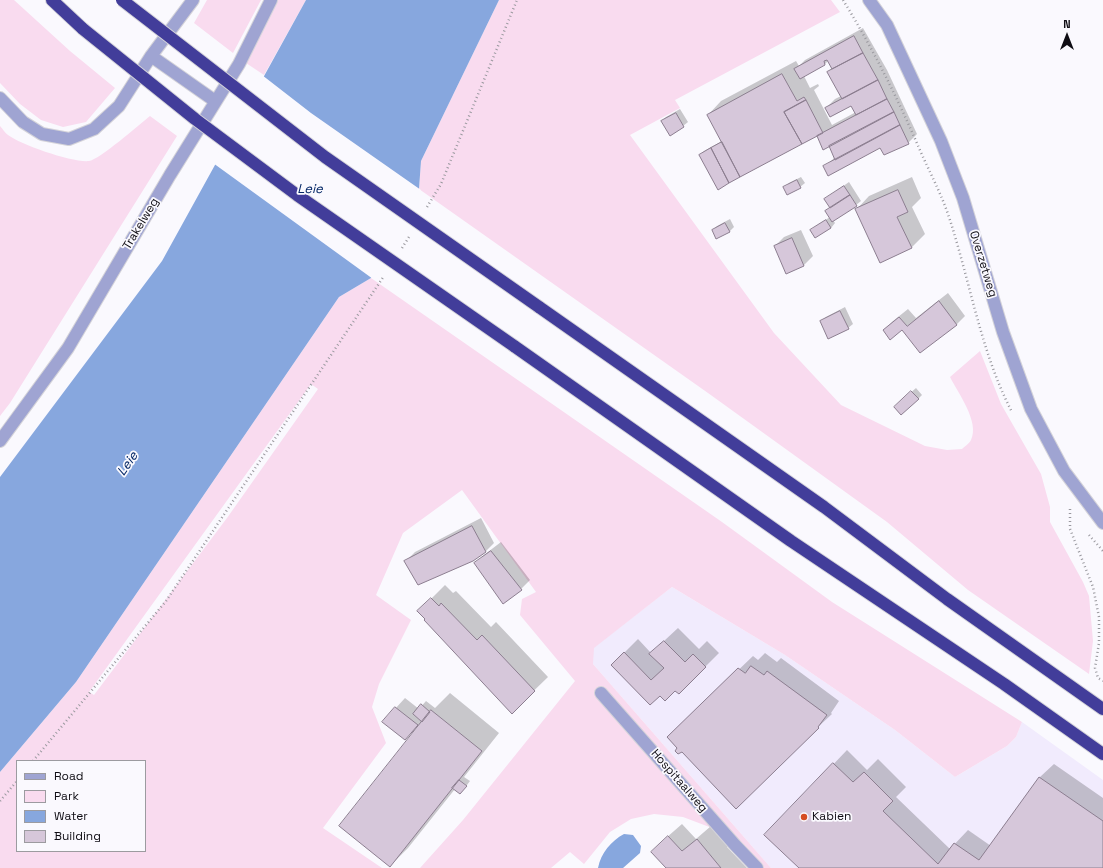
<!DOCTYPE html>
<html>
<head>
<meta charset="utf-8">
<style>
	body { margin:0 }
	#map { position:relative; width:1103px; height:868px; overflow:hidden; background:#faf9fe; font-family:"Space Grotesk",sans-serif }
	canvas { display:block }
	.legend { position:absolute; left:16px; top:760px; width:130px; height:92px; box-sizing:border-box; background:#faf9fe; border:1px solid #9c9ba0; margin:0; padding:5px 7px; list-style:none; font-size:12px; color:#0f0d14 }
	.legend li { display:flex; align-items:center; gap:8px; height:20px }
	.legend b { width:20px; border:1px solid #9c9ba0 }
	.north { position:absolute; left:1047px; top:16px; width:40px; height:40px; -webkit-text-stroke:3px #faf9fe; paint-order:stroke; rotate:0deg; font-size:11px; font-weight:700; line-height:16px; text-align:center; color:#0f0d14 }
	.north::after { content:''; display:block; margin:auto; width:14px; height:18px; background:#0f0d14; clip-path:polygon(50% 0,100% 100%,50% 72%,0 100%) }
</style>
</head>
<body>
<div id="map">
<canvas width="1103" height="868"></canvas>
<ul class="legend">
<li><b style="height:5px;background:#9fa4d2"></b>Road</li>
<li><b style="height:11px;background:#f9dbef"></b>Park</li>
<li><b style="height:11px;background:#87a7de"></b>Water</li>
<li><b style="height:11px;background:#d6c7da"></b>Building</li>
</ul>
<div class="north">N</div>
</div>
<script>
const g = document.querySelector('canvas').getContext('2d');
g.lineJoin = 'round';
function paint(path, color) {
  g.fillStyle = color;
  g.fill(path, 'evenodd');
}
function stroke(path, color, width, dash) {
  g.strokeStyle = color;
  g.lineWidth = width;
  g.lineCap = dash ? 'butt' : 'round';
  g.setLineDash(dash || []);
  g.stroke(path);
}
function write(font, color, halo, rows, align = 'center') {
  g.font = font + ' "Space Grotesk",sans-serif';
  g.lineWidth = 3.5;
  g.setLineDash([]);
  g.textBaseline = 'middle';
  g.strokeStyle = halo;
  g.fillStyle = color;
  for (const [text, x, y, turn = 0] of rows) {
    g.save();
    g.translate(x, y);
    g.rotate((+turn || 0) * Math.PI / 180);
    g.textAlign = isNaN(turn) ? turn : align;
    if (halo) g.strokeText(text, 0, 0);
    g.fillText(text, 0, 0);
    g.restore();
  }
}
const built = new Path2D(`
	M672,587L785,655L895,730L955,777L1007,746L1016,737L1022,722L1103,780V868H771L593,664V648Z`);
const green = new Path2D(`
	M0,0H14L70,51L115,88L86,122L63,127L41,120L20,104L0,83Z
	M207,0H261L233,53L194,23Z
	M278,0H306L264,75L246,63Z
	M499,0H831L840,12L675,100L680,108L630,135L774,333L841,405L925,446L947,450L962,449C964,447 969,444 971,440C980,422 958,393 950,377L980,351L1001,404L1041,474L1050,507V522L1083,582L1089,596L1093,641L1089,674L968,590L887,522L708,393L419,189L421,161Z
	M150,116L177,136L10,403L0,416V126C3,129 5,133 8,135C21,145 74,163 89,161C99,160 140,124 150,116Z
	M371,278L722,522L832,602L1022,722L1016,737L1007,746L955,777L895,730L785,655L672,587L594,648L593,664L771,868H749L712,828L683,817L654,814L631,819L610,832L584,864L570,852L551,868H420L463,820L575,681L520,615L522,599L536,592L462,490L403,533L376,595L411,620L379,684L372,707L386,743L323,828L382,868H0V772L76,682L339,297ZM311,384L318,389L227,518L94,695L89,692ZM17,761H145V851H17Z`);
const water = new Path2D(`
	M306,0H499L421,161L419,189L371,278L339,297L76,682L0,772V477L162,261Z
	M624,834L633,835L641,846L640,853L623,868H598C601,853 611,841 624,834Z`);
const pier = new Path2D(`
	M262,75L311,113L421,190L373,279L213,163Z`);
const shadow = new Path2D(`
	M863,28L887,70L917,134L908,143L881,147L825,167L835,157L830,145L817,135L700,155L704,151L722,141L708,115L721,101L796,61L799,66L805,60ZM828,61L832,68L828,72L841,96L835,99L826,108L852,105L856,112L832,125L814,90L819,86L818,84L810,88L804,76L825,64Z
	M680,109L688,122L683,126L662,121L666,117Z
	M801,177L805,183L800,187L785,188L789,183Z
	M912,177L921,198L912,207L925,234L912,247L856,210L869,196Z
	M849,182L861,201L856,205L833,220L835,223L831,228L812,230L816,226L830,217L826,211L830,207L825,199Z
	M730,219L734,227L730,231L717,238L713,230L717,226Z
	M801,230L813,256L804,265L787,273L775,246L784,237Z
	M948,293L965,316L956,325L884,330L893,321L908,309L916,318Z
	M845,307L853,324L848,328L821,321L826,317Z
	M916,388L922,395L918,399L899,403Z
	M481,518L494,543L485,552L406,561L415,552Z
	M501,542L530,580L521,589L475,564L484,555Z
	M445,585L453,593L456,591L491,627L496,622L548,677L512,712L419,611Z
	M678,628L699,649L707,641L719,653L679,693L675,690L660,694L612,665L638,639L651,653Z
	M765,653L777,662L781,658L839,701L831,713L832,714L818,727L682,724L753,656L758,660Z
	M450,693L499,733L464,777L470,781L464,789H455L408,848L390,866L420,726L419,725L405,739L384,721L405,698L419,709L426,701L435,708Z
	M847,750L867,770L878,759L906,787L896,797L950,849L968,830L991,846L1040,777L1054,764L1103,798V868H800L766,835Z
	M682,824L696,839L711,826L728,846L727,847L747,868H667L666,838Z`);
const building = new Path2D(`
	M854,36L863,53L832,69L827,60L824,61L825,65L800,79L794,69Z
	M863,53L878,80L842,99L827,72Z
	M782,74L797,101L804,97L806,100L784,112L802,144L740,177L707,115Z
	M878,80L887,99L856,115L851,106L830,117L825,108Z
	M887,99L894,112L823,150L817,136Z
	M806,100L823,133L802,144L784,112Z
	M894,112L900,125L835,160L829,146Z
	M676,113L684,127L670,136L661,121Z
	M900,125L909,144L884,155L880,148L828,176L823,166Z
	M722,142L740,177L729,183L711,148Z
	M711,148L729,183L718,190L699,155Z
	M797,180L801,188L787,195L783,187Z
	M844,186L850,195L830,208L824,199Z
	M898,190L908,212L897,217L912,248L880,263L855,209Z
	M850,195L857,206L832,222L825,211Z
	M826,220L831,228L815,238L810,230Z
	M725,223L730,232L716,239L712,230Z
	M792,238L804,266L786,274L774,246Z
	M939,301L957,325L920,353L902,330L890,340L883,330L899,317L907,326Z
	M840,311L849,329L828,339L820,321Z
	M911,391L919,399L901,415L894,407Z
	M472,526L486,552L473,561L418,585L404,561Z
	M491,551L522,590L503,604L474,563Z
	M431,598L439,606L441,603L477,640L482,635L535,691L512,714L424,620L425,619L417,611Z
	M664,641L685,662L693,654L706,667L679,694L675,691L665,701L660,696L650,705L611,665L624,652L651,680L664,668L649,654Z
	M751,666L764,675L767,671L827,715L818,727L819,728L736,809L682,752L678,754L675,751L677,748L667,737L738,668L745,673Z
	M421,704L430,712L422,722L413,714Z
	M395,707L418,725L405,740L382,722Z
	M431,710L482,751L390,867L339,826Z
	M833,763L853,782L864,772L893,801L883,811L938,864L954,843L979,860L1039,777L1103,821V868H799L764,835Z
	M459,780L467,786L460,794L452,788Z
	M668,836L682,851L697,839L721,868H666L651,852Z`);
const path = new Path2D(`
	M843,0C872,47 897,97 919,148C929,171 941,193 949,217C970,281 981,353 1012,412
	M427,207L441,184L517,0
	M402,248L409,237
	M1070,509V529L1093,587L1099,617V643L1095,668L1098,678L1103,681
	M1089,535L1103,551
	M33,761L166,601L384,276
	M0,801L17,781`);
const minor = new Path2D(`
	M869,0L887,25L941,141L963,198L1003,332L1031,409L1064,471L1103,523
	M151,56L215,101
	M0,98L23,122L42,134L69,139L94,129L119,106L151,56L193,0
	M0,441L68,348L170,175L239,64L271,0
	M601,693L735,845L757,868`);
const highway = new Path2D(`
	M52,0L83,29
	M539,307L824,507L947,599L1103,709
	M514,346L791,541L1004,684L1103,754`);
const highwayBridge = new Path2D(`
	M122,0L325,157L539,307
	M83,29L195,119L297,195L514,346`);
const markers = [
	[804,817,4,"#d54c21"]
];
const streetNames = [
	["Trakelweg",141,224,-59],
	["Overzetweg",983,264,73],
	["Hospitaalweg",679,781,49]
];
const poiNames = [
	["Kabien",812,817]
];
const waterNames = [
	["Leie",310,189],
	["Leie",128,464,-55]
];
paint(built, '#f1ebfd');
paint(green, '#f9dbef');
paint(water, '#87a7de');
paint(pier, '#faf9fe');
paint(shadow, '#0003');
paint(building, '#d6c7da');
stroke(building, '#8c7e90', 1);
stroke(minor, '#d4d3d9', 14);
stroke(highway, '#d4d3d9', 14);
stroke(path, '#9a999f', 2.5, [1, 3]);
stroke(minor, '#9fa4d2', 12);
stroke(highway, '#423d9a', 12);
stroke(highwayBridge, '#d4d3d9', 14, []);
stroke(highwayBridge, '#423d9a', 12);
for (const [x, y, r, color] of markers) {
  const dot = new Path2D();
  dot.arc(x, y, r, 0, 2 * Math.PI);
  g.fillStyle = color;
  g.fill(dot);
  stroke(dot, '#faf9fe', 1.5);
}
write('12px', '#0f0d14', '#faf9fe', streetNames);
write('12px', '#0f0d14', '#faf9fe', poiNames, 'left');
write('italic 13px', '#052867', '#faf9fe', waterNames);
</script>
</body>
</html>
